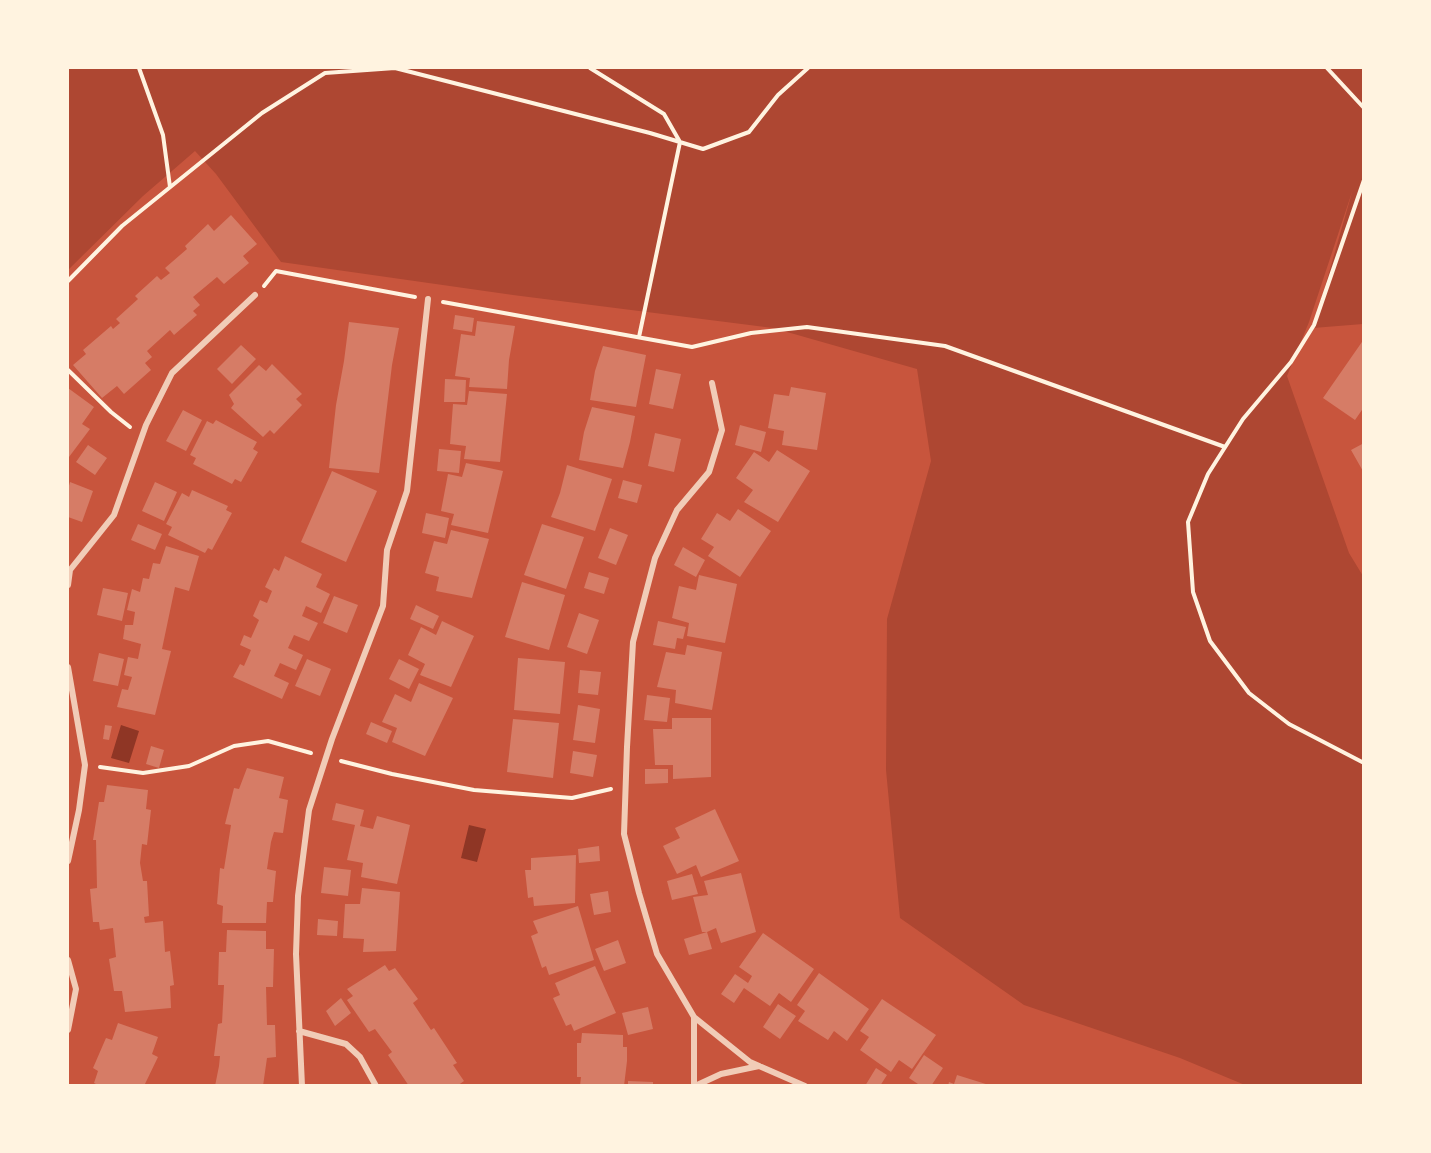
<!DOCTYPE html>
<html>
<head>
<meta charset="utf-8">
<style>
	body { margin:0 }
	#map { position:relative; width:1431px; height:1153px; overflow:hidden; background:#c8553d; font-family:"Asap Condensed",sans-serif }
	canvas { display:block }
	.frame { position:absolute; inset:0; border:69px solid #fff3e0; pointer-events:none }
</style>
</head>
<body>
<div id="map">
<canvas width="1431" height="1153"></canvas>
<div class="frame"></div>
</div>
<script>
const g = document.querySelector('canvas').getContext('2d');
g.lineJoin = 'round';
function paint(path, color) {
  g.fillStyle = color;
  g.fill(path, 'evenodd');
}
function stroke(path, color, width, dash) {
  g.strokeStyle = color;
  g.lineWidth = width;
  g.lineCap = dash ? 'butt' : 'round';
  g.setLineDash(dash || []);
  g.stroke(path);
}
const green = new Path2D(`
	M68,68H1363V324L1313,328L1353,189L1309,322L1287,376L1349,553L1363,576V1085H1245L1180,1058L1024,1005L900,918L886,770L887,619L931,461L917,369L773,328L513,295L281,262L216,174L195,151L143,196L68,270Z`);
const water = new Path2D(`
	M121,725L139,731L129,763L111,758Z
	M469,825L486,829L477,862L461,858Z`);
const building = new Path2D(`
	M231,215L257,244L243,256L249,263L224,284L217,277L193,297L200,305L193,311L197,315L174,335L170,330L147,351L152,357L145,363L151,370L124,394L117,386L102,398L73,365L86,354L83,350L111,326L113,329L120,323L116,319L138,299L135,296L157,276L161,280L170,273L165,268L187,249L185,246L208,224L214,231Z
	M455,315L474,318L472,332L453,329Z
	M477,321L515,326L509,360L507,389L469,387L470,378L455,376L461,334L475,336Z
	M349,322L399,328L392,365L379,473L329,468L336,405L344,361Z
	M1364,339V407L1355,420L1323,398Z
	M241,345L256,359L232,384L217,369Z
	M603,346L646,355L636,407L590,400L595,371Z
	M272,364L302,394L296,399L302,405L274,434L270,430L263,437L231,408L234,404L229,395L259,365L266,371Z
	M656,369L681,374L673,409L649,404Z
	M445,379L466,380L465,402H444Z
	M791,387L826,393L817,450L782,445L784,431L768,428L774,394L789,396Z
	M68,388L94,407L82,424L90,429L69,457L68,456Z
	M469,391L507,394L500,462L464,459L466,446L450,444L453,404L467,405Z
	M592,407L635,416L630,442L623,468L579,460L584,432Z
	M183,410L202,420L186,451L166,441Z
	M216,420L257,442L253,449L258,452L241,482L235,479L232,484L193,464L196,458L190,455L207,421L213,424Z
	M740,425L766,432L761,452L735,445Z
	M655,433L681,439L674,472L648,466Z
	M1364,443V473L1351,450Z
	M88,445L107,458L95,475L76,462Z
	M439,449L461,451L459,473L437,471Z
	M777,450L810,471L778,522L744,502L753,490L736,478L754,452L769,462Z
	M466,463L503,471L488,533L451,525L454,514L441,511L448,474L462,477Z
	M567,465L612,479L595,531L551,517L560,493Z
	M332,471L377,491L346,562L301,542Z
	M623,480L642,485L637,503L618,498Z
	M70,482L93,491L82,522L68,517V489Z
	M155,482L177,492L164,521L142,511Z
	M192,490L228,506L226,510L232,513L212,550L208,548L205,553L168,535L172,527L166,524L182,493L189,497Z
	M738,509L771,531L740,577L708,556L714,547L701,539L717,513L730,521Z
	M426,513L449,518L445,538L422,533Z
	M138,524L162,534L155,550L131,540Z
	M542,524L584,537L566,589L524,575Z
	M610,528L628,535L616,565L598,558Z
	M451,530L489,539L472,598L436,591L439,577L425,573L434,541L447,544Z
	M166,546L199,556L189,591L175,587L162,649L171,651L155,715L117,707L122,689L128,690L132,677L124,675L128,657L138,659L141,644L123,639L125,625H133L135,612L127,610L132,589L140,592L143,578L149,579L153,563L160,564Z
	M683,547L705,560L696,577L674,565Z
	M285,556L322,574L316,587L330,594L321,613L306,606L302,616L318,623L309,641L294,635L288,648L303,655L296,670L280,663L274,676L289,683L282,699L233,677L240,664L244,666L251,650L240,645L244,635L251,638L259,620L253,616L260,600L267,603L272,591L265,587L274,568L279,571Z
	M589,572L609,578L604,594L584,588Z
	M699,575L737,584L725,643L687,636L689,623L672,618L679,586L696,590Z
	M522,582L565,595L549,650L505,637Z
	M103,588L128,593L122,621L97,615Z
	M334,596L358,605L347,633L323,623Z
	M416,605L439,616L433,629L410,619Z
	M579,613L599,620L587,654L567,647Z
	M442,621L474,636L451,687L420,675L425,664L408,655L421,627L436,635Z
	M658,621L686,627L683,639L677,638L675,649L653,645Z
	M687,645L722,652L712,710L675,703L676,690L657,687L666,652L685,655Z
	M99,653L124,659L118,686L93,681Z
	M518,658L565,662L560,714L514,710Z
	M307,659L331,669L320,696L295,686Z
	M399,659L419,669L409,689L389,679Z
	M580,670L601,672L598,695L578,693Z
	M419,683L453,698L425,756L392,742L397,728L382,722L395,694L411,702Z
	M647,695L670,698L667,722L644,720Z
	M578,705L600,709L595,743L573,740Z
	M672,718H711V777L673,779V765H655L653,729H672Z
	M513,719L559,723L553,778L507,772Z
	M371,722L392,731L387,743L366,734Z
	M105,725L112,726L109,740L103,739Z
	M151,746L164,750L159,768L146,764Z
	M573,751L597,755L593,777L570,773Z
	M247,768L284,777L279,798L288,800L283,833L274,832L271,842L267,869L276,871L273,902H267L266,923H222L223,906L217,904L220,868L224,869L231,825L225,824L234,788L239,789Z
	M645,769H668V783L645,784Z
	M107,785L148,790L146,809L151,810L147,845L142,844L140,863L143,881H147L149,916L144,917L145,923L163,921L165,952L170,951L174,985L170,986L171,1008L125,1012L122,991H114L109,959L116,957L113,928L100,930L99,922H93L90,889L97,888L96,840H93L99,802H104Z
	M336,803L364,810L360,826L373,829L377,816L410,825L397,884L361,877L363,863L347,860L355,825L332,820Z
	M715,809L739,861L701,877L696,865L677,874L663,846L680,838L675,828Z
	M599,846L600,861L579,863L578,849Z
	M576,855L575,903L534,906L533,897L528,898L525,870H531V858Z
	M324,867L351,870L348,896L321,893Z
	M741,873L756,932L721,943L716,928L707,932H702L693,897L708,895L704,881Z
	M692,874L698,894L672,900L667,881Z
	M362,888L400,892L396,951L363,952L364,939L343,938L345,904H360Z
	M608,891L611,912L594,915L590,894Z
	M578,906L594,960L549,975L546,966L542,968L531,936L538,933L533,921Z
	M318,919L338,921L337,936L317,935Z
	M227,930L266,931V949H274L273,987H266L267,1025H275L276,1057L267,1058L263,1086H215L219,1066L220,1056H214L218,1024L222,1023L224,985H218L219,952H226Z
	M707,932L712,949L689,955L684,939Z
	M763,933L814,969L791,1002L779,993L770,1006L744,988L734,1003L721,994L735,974L748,983L752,976L739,967Z
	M618,940L626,963L604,971L595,949Z
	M385,965L389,971L395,968L418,999L413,1003L431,1030L434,1028L457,1063L453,1065L464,1081L457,1086H409L388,1055L392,1052L375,1029L369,1032L347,1000L353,996L347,989Z
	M595,966L616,1013L574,1031L571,1024L566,1026L553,998L560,995L555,983Z
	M819,973L869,1009L847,1041L834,1031L828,1040L798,1021L805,1011L797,1005Z
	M341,998L351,1013L335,1026L326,1011Z
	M882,999L936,1035L912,1069L899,1060L891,1072L860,1050L869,1037L860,1031Z
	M778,1004L796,1016L780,1039L763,1027Z
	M648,1007L653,1029L628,1035L622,1013Z
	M118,1023L158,1037L152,1054L158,1057L144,1086H100L94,1083L98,1071L93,1068L106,1038L112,1040Z
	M582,1033L623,1035V1047H627V1061L624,1086H580L581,1077H577V1043H581Z
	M924,1055L943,1068L931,1086H921L909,1078Z
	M876,1068L887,1075L880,1086H865Z
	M957,1075L989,1085L988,1086H948L949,1082L954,1084Z
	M628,1081L653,1082V1086H628Z`);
const path = new Path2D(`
	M139,68L163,135L170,187
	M590,68L664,114L680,142L639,337
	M1327,68L1364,108
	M1364,180L1314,325L1291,362L1243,419L1208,474L1188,522L1193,592L1210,641L1249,693L1289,724L1364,763
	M68,281L122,226L262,113L325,73L395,68L650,133L703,149L749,132L778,95L808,68
	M264,286L276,271L415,297
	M443,302L692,347L751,333L807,327L945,346L1225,447
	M68,370L111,412L130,427
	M341,761L392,774L474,790L572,798L611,789
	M100,767L143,773L189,766L234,746L268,741L311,753`);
const minor = new Path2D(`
	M68,585L70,570L114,515L146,425L172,373L255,295
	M68,667L85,765L79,810L68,861
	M68,960L76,989L68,1030
	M694,1017L750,1062L805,1086
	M299,1031L346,1044L360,1057L376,1086
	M302,1086L296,954L298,896L309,810L332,739L383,606L387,550L407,491L428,299
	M694,1086V1017L657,954L639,893L624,834L627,747L633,642L655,558L677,510L709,472L722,430L712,383
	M695,1086L721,1074L759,1066`);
paint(green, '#ae4732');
paint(water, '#8f3625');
paint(building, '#d67c66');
stroke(path, '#fff3e0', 4);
stroke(minor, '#f1ccb7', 6);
</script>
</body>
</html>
